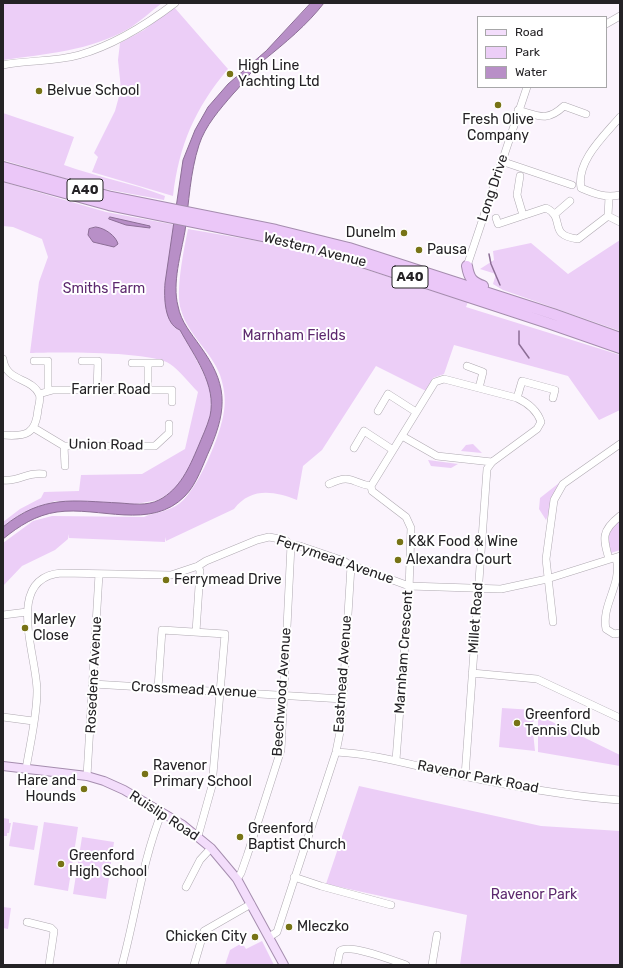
<!DOCTYPE html>
<html>
<head>
<meta charset="utf-8">
<style>
	body { margin:0 }
	#map { position:relative; width:623px; height:968px; overflow:hidden; background:#fbf4fd; font-family:Rubik,sans-serif }
	canvas { display:block }
	.frame { position:absolute; inset:0; border:4px solid #242225; pointer-events:none }
	.legend { position:absolute; left:477px; top:16px; width:130px; height:72px; box-sizing:border-box; background:#fff; border:1px solid #a7a7a8; margin:0; padding:5px 7px; list-style:none; font-size:12px; color:#242225 }
	.legend li { display:flex; align-items:center; gap:8px; height:20px }
	.legend b { width:20px; border:1px solid #a7a7a8 }
</style>
</head>
<body>
<div id="map">
<canvas width="623" height="968"></canvas>
<div class="frame"></div>
<ul class="legend">
<li><b style="height:5px;background:#f3ddfb"></b>Road</li>
<li><b style="height:11px;background:#eccef7"></b>Park</li>
<li><b style="height:11px;background:#b88fc7"></b>Water</li>
</ul>
</div>
<script>
const g = document.querySelector('canvas').getContext('2d');
g.lineJoin = 'round';
function paint(path, color) {
  g.fillStyle = color;
  g.fill(path, 'evenodd');
}
function stroke(path, color, width, dash) {
  g.strokeStyle = color;
  g.lineWidth = width;
  g.lineCap = dash ? 'butt' : 'round';
  g.setLineDash(dash || []);
  g.stroke(path);
}
function write(font, color, halo, rows, align = 'center') {
  g.font = font + ' Rubik,sans-serif';
  g.lineWidth = 4;
  g.setLineDash([]);
  g.textBaseline = 'middle';
  g.strokeStyle = halo;
  g.fillStyle = color;
  for (const [text, x, y, turn = 0] of rows) {
    g.save();
    g.translate(x, y);
    g.rotate((+turn || 0) * Math.PI / 180);
    g.textAlign = isNaN(turn) ? turn : align;
    if (halo) g.strokeText(text, 0, 0);
    g.fillText(text, 0, 0);
    g.restore();
  }
}
const green = new Path2D(`
	M3,3H162C151,11 140,22 128,29C89,51 46,54 3,60Z
	M174,7L228,69C195,108 179,145 173,196L92,172L98,157L94,153L115,111L121,89L118,60L120,43L144,30Z
	M3,113L74,137L64,165C97,177 132,183 165,196L164,200L94,187L3,160Z
	M3,182L106,212L176,225L167,276L182,332L210,386L212,415L192,467L176,489L158,500L136,504L55,501L22,513L3,527V522L20,509L41,498L44,492L79,491L81,475L142,474L185,449L198,392C189,383 180,371 170,364C153,351 55,352 30,353L39,282L48,257L42,239L13,227L3,226Z
	M188,229L269,243L345,263L468,302L466,307L620,355V410L599,420L568,376L454,345L444,374L433,378L426,391L376,366L322,450L303,466L297,500C274,491 251,487 234,509L166,541L165,537V542L69,538V534L68,539L55,550L22,566L3,586V543L33,521L52,516L144,517C155,512 169,512 180,503C198,489 221,435 224,411C226,399 224,387 220,375C211,351 188,335 181,310C175,292 184,249 188,229Z
	M620,240V331L503,290L493,284L496,274L480,269L494,260L493,251L531,243L568,274Z
	M473,444L482,453L461,451L466,445Z
	M428,460L458,464L451,468L431,466Z
	M559,483L561,484L546,520L539,509L540,498Z
	M620,519V550L611,553C605,536 608,531 620,519Z
	M502,708L534,710L533,732L535,751L499,747Z
	M538,715L620,755V766L538,752Z
	M359,786L541,826L620,831V965H460L467,915L326,884Z
	M3,818L9,819V823H11L9,833H7V836H3Z
	M13,822L38,826L34,850L9,846Z
	M44,822L78,827L68,891L34,885Z
	M82,837L114,842L106,899L73,894Z
	M3,907L11,908L8,929L3,928Z
	M262,941L274,965H225L230,950L242,943L246,949Z`);
const water = new Path2D(`
	M311,3H324C307,25 285,43 264,60C252,69 243,84 233,94C220,109 205,126 199,145C190,173 189,202 185,231C181,254 172,283 178,306C181,322 191,333 200,346C227,383 228,407 210,449C203,464 197,484 185,496C151,531 99,506 57,512C36,515 19,526 3,539V527C43,494 73,501 120,503C133,504 147,506 159,500C180,489 189,468 198,447C202,437 207,427 210,416C217,385 194,356 180,330C164,324 164,297 165,283L183,160L195,130L208,107L228,84L266,51Z
	M110,217L150,226V228L126,225L109,219Z
	M96,227C105,228 116,236 118,244L114,247L93,242L88,235L89,229Z`);
const stream = new Path2D(`
	M489,254L491,264L500,285
	M519,331V344L529,358`);
const minor = new Path2D(`
	M606,24L620,16
	M3,65C28,60 54,62 79,55C114,45 146,25 175,3
	M518,110C539,116 547,122 564,106L586,114
	M620,117C604,136 576,161 581,188C595,194 605,198 620,195
	M501,161L572,185
	M520,176L517,195L523,215
	M555,214L570,201
	M608,216L620,222
	M496,218L498,224L546,208C567,218 546,235 578,239L608,216L609,197
	M467,266L527,87
	M3,359C6,382 31,377 39,394C41,398 39,405 38,409C36,434 26,437 3,435
	M34,361H48V390
	M82,361H98L97,390
	M132,363H160
	M467,366L483,372L479,388
	M148,390V363
	M39,394L53,390H172V402
	M517,398L522,381L555,390L553,398
	M378,411L388,394L416,412
	M34,428L64,446H155L169,433V424
	M402,436L437,456L492,462
	M64,446L65,466
	M354,448L364,431L393,450
	M3,480C20,482 25,472 43,474
	M329,484C352,473 351,483 371,486
	M616,558C623,584 601,604 606,629L614,634L620,633
	M609,559C603,538 601,531 620,516
	M3,615L27,612
	M553,622L546,559L554,500L563,484L620,444
	M196,632L200,571L198,566
	M472,673L537,679L620,718
	M93,684L343,699
	M158,688L162,630L225,634L212,786L198,836
	M3,717L33,721
	M336,752C375,754 411,765 449,773C505,785 563,796 620,800
	M396,760L409,591L411,528L406,517L372,491L371,486L435,382L444,379L517,398C528,403 537,410 541,422L537,429L492,462L487,469L465,776
	M26,769C30,744 37,716 37,691C37,656 4,578 61,573L171,575L198,566L206,561L257,540L269,537L285,540L291,545L300,546L344,561L351,566L360,568L409,586L501,589L547,579L620,556
	M87,776L99,574
	M294,877L321,886L391,905
	M237,879L241,873L247,856L281,750L291,545
	M186,887L200,860L211,848
	M27,922L51,928L54,931L49,965
	M269,937L277,932L336,752L341,727L351,566
	M122,965C136,914 142,861 162,812
	M194,965L204,931L251,904
	M337,965L340,951C349,943 394,961 406,965
	M432,965L437,935`);
const major = new Path2D(`
	M3,766L87,776L104,781L124,790L183,825L211,848L237,879L284,965`);
const highway = new Path2D(`
	M3,167L111,197L276,230L349,248L553,314L620,338
	M3,176L109,205L273,238L347,257L548,323L620,348
	M467,266C469,278 472,282 483,286`);
const markers = [
	[230,74,4,"#777316"],
	[39,91,4,"#777316"],
	[498,105,4,"#777316"],
	[404,233,4,"#777316"],
	[419,250,4,"#777316"],
	[400,542,4,"#777316"],
	[398,560,4,"#777316"],
	[166,580,4,"#777316"],
	[25,628,4,"#777316"],
	[517,723,4,"#777316"],
	[145,774,4,"#777316"],
	[84,789,4,"#777316"],
	[240,837,4,"#777316"],
	[61,864,4,"#777316"],
	[289,927,4,"#777316"],
	[255,937,4,"#777316"]
];
const shields = [
	[85,190,36],
	[410,277,36]
];
const shieldNames = [
	["A40",85,190],
	["A40",410,277]
];
const poiNames = [
	["High Line",238,66],
	["Yachting Ltd",238,82],
	["Belvue School",47,91],
	["Fresh Olive",498,120,"center"],
	["Company",498,136,"center"],
	["Dunelm",396,233,"right"],
	["Pausa",427,250],
	["K&K Food & Wine",408,542],
	["Alexandra Court",406,560],
	["Ferrymead Drive",174,580],
	["Marley",33,620],
	["Close",33,636],
	["Greenford",525,715],
	["Tennis Club",525,731],
	["Ravenor",153,766],
	["Primary School",153,782],
	["Hare and",76,781,"right"],
	["Hounds",76,797,"right"],
	["Greenford",248,829],
	["Baptist Church",248,845],
	["Greenford",69,856],
	["High School",69,872],
	["Mleczko",297,927],
	["Chicken City",247,937,"right"]
];
const streetNames = [
	["Long Drive",493,188,-72],
	["Western Avenue",315,250,14],
	["Farrier Road",111,390],
	["Union Road",106,445,1],
	["Ferrymead Avenue",335,560,19],
	["Millet Road",476,618,-86],
	["Marnham Crescent",404,652,-86],
	["Eastmead Avenue",343,674,-86],
	["Rosedene Avenue",94,675,-87],
	["Crossmead Avenue",194,690,3],
	["Beechwood Avenue",282,692,-86],
	["Ravenor Park Road",478,777,11],
	["Ruislip Road",164,816,33]
];
const parkNames = [
	["Smiths Farm",104,289],
	["Marnham Fields",294,336],
	["Ravenor Park",534,895]
];
paint(green, '#eccef7');
paint(water, '#b88fc7');
stroke(water, '#8c6e96', 1);
stroke(stream, '#8c6e96', 1.5);
stroke(minor, '#afa9b1', 8);
stroke(major, '#a58dae', 10);
stroke(highway, '#a58dae', 12);
stroke(minor, '#fff', 7);
stroke(major, '#f3ddfb', 8);
stroke(highway, '#ebc7f8', 10);
for (const [x, y, r, color] of markers) {
  const dot = new Path2D();
  dot.arc(x, y, r, 0, 2 * Math.PI);
  g.fillStyle = color;
  g.fill(dot);
  stroke(dot, '#fff', 1.5);
}
for (const [x, y, w] of shields) {
  const box = new Path2D();
  box.roundRect(x - w / 2, y - 11, w, 22, 3);
  g.fillStyle = '#fff';
  g.fill(box);
  stroke(box, '#242225', 1);
}
write('bold 13px', '#242225', null, shieldNames);
write('14px', '#242225', '#fff', poiNames, 'left');
write('14px', '#242225', '#fff', streetNames);
write('14px', '#5d296e', '#fff', parkNames);
</script>
</body>
</html>
